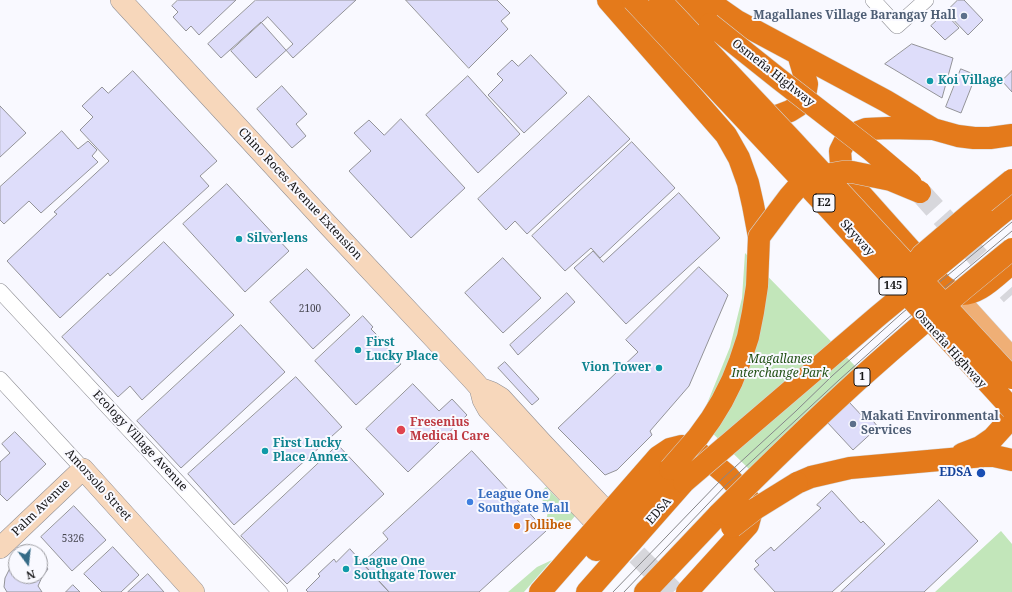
<!DOCTYPE html>
<html>
<head>
<meta charset="utf-8">
<style>
	body { margin:0 }
	#map { position:relative; width:1012px; height:592px; overflow:hidden; background:#f9f9ff; font-family:"Noto Serif",serif }
	canvas { display:block }
	.north { position:absolute; left:8px; top:544px; width:40px; height:40px; box-sizing:border-box; background:#f9f9ff; border:1px solid #9d9da2; border-radius:50%; rotate:165deg; font-size:11px; font-weight:700; line-height:16px; text-align:center; color:#141416 }
	.north::after { content:''; display:block; margin:auto; width:14px; height:18px; background:#356b87; clip-path:polygon(50% 0,100% 100%,50% 72%,0 100%) }
</style>
</head>
<body>
<div id="map">
<canvas width="1012" height="592"></canvas>
<div class="north">N</div>
</div>
<script>
const g = document.querySelector('canvas').getContext('2d');
g.lineJoin = 'round';
function paint(path, color) {
  g.fillStyle = color;
  g.fill(path, 'evenodd');
}
function stroke(path, color, width, dash) {
  g.strokeStyle = color;
  g.lineWidth = width;
  g.lineCap = dash ? 'butt' : 'round';
  g.setLineDash(dash || []);
  g.stroke(path);
}
function write(font, color, halo, rows, align = 'center') {
  g.font = font + ' "Noto Serif",serif';
  g.lineWidth = 4;
  g.setLineDash([]);
  g.textBaseline = 'middle';
  g.strokeStyle = halo;
  g.fillStyle = color;
  for (const [text, x, y, turn = 0] of rows) {
    g.save();
    g.translate(x, y);
    g.rotate((+turn || 0) * Math.PI / 180);
    g.textAlign = isNaN(turn) ? turn : align;
    if (halo) g.strokeText(text, 0, 0);
    g.fillText(text, 0, 0);
    g.restore();
  }
}
const green = new Path2D(`
	M745,253L858,369L750,470L700,421L730,347L742,298Z
	M546,487L575,516L565,528L546,531L541,526C552,515 548,505 538,495Z
	M1001,531L1012,544V592H935Z
	M552,560L524,592H508L537,567Z`);
const building = new Path2D(`
	M178,0H236L199,35L191,26L186,31L173,17L178,12L172,6Z
	M256,0H356L293,58L261,22L221,58L208,44Z
	M406,0H497L510,13L501,21L508,29L469,68Z
	M958,0H964L983,20L968,35L946,12Z
	M945,13L959,28L945,40L931,26Z
	M268,17L293,44L256,78L231,51Z
	M912,44L953,58L942,98L885,64Z
	M531,55L567,93L524,133L488,95L503,80L497,74L512,60L518,66Z
	M961,69L976,75L961,113L946,107Z
	M133,71L217,161L200,176L209,186L110,276L108,273L60,318L7,261L57,214L54,212L109,161L80,130L93,117L82,106L102,87L108,93Z
	M1012,71V92L1002,81Z
	M468,76L520,134L478,173L426,115Z
	M282,86L307,114L296,124L306,136L292,148L257,109Z
	M589,96L630,139L527,234L515,221L506,230L478,199Z
	M0,106L26,133L0,157Z
	M401,119L465,188L411,238L349,171L371,151L354,133L369,120L384,135Z
	M62,131L78,149L88,141L97,150L92,156L98,162L41,213L29,201L4,224L0,220V187Z
	M632,142L675,188L600,258L591,248L565,271L532,236Z
	M227,184L289,251L245,292L183,224Z
	M679,193L720,238L626,324L574,268L593,251L603,262Z
	M164,242L234,315L142,400L130,386L118,397L62,337Z
	M503,258L541,298L503,333L465,293Z
	M699,267L728,295L689,386L650,431L652,435L617,470L605,475L558,428L638,352L626,340Z
	M307,269L350,315L313,349L270,302Z
	M567,293L575,302L518,355L510,345Z
	M363,316L373,327L371,329L380,338L379,339L401,364L356,405L315,361Z
	M241,325L285,372L181,468L137,421Z
	M505,362L539,399L532,405L498,368Z
	M296,377L342,427L234,525L188,474Z
	M413,384L439,411L452,399L467,415L408,472L366,429Z
	M849,402L865,419L869,416L878,427L853,450L827,422Z
	M15,432L46,464L7,501L0,494V462L10,453L2,444Z
	M338,445L384,494L287,584L241,536Z
	M472,451L546,531L479,592H389L362,563L388,539L383,533Z
	M832,491L861,523L863,521L885,544L832,592H775L754,569L759,565L755,561L771,547L774,551L821,508L817,505Z
	M939,500L978,541L924,592H841Z
	M74,506L106,540L72,571L41,537Z
	M113,547L139,575L121,592H102L84,574Z
	M350,549L389,592H308L306,590L320,576L318,574L334,559L336,562Z
	M40,559L48,569L42,577L38,586L42,592H7L4,587L5,578L10,568L16,563V576H40Z
	M148,574L164,592H128Z
	M73,585L80,592H66Z`);
const secondaryTunnel = new Path2D(`
	M615,533L674,592`);
const highwayTunnel = new Path2D(`
	M920,192L1012,295`);
const street = new Path2D(`
	M873,0L897,26L926,0
	M0,291L280,592
	M0,379L83,469`);
const secondary = new Path2D(`
	M121,0L328,225L473,380L480,388L491,392L501,398L542,443L608,513
	M480,388L483,400L488,409L598,525
	M0,548L83,469L194,592`);
const primary = new Path2D(`
	M942,285L964,306L1012,359`);
const highway = new Path2D(`
	M608,0L726,135L739,158L748,183L753,205L759,237
	M681,0L710,24
	M707,0L737,21L886,101L933,129L958,136L974,138H990L1012,135
	M753,115L777,116L790,111L798,106L805,96L807,84L798,54
	M933,129L888,128L866,129L853,134L845,141L840,151L841,164L846,174L859,192L942,285C946,288 951,292 956,293C976,299 997,275 1012,263
	M991,222L1012,205
	M962,454L980,447L993,438L1012,417
	M797,483L811,477L850,468L984,456H994L1012,460
	M596,550L670,469
	M540,592L658,457L670,449L682,446L697,452L709,460L728,476L751,502L752,510L748,525L687,592
	M587,592L684,482
	M645,592L719,514`);
const tram = new Path2D(`
	M613,592L722,479L796,411L832,376L901,314L1012,222
	M624,592L726,485L839,380L907,319L1012,231`);
const highwayBridge = new Path2D(`
	M633,0L832,212L1012,409
	M660,0L791,139L1012,378
	M710,24L779,79L872,151L911,184
	M904,281L922,255L970,214L1012,180
	M670,469L698,437L711,419L722,401L732,381L740,361L748,337L753,312L757,286L759,237L789,197L796,189L807,182L825,175L842,172H852L891,180L920,192
	M684,482L878,316L991,222
	M719,514C764,469 810,424 857,381C907,336 959,292 1012,249
	M732,527L755,509L797,483`);
const markers = [
	[964,16,4,"#5c6f8a"],
	[930,81,4,"#0f9aa8"],
	[239,239,4,"#0f9aa8"],
	[358,350,4,"#0f9aa8"],
	[659,368,4,"#0f9aa8"],
	[853,424,4,"#5c6f8a"],
	[401,430,5,"#e0444e"],
	[265,451,4,"#0f9aa8"],
	[981,473,5,"#1a4fb4"],
	[470,502,4,"#3f7fe0"],
	[517,526,4,"#e8710a"],
	[346,569,4,"#0f9aa8"]
];
const numberNames = [
	["2100",310,309],
	["5326",73,539]
];
const shields = [
	[824,203,22],
	[893,286,28],
	[862,377,16]
];
const shieldNames = [
	["E2",824,203],
	["145",893,286],
	["1",862,377]
];
const serviceNames = [
	["Magallanes Village Barangay Hall",956,16],
	["Makati Environmental",861,417,"left"],
	["Services",861,431,"left"]
];
const streetNames = [
	["Osmeña Highway",773,73,38],
	["Chino Roces Avenue Extension",300,194,47],
	["Skyway",857,238,48],
	["Osmeña Highway",950,349,48],
	["Ecology Village Avenue",140,441,47],
	["Amorsolo Street",98,485,48],
	["Palm Avenue",41,508,-44],
	["EDSA",659,511,-49]
];
const cultureNames = [
	["Koi Village",938,81],
	["Silverlens",247,239],
	["First",366,343],
	["Lucky Place",366,357],
	["Vion Tower",651,368,"right"],
	["First Lucky",273,444],
	["Place Annex",273,458],
	["League One",354,562],
	["Southgate Tower",354,576]
];
const parkNames = [
	["Magallanes",780,360],
	["Interchange Park",780,374]
];
const healthNames = [
	["Fresenius",410,423],
	["Medical Care",410,437]
];
const transitNames = [
	["EDSA",972,473]
];
const shopNames = [
	["League One",478,495],
	["Southgate Mall",478,509]
];
const foodNames = [
	["Jollibee",525,526]
];
paint(green, '#c2e6ba');
paint(building, '#deddfa');
stroke(building, '#939398', 1);
stroke(secondaryTunnel, '#d7d7dc', 21, [21, 10]);
stroke(highwayTunnel, '#d7d7dc', 22, [22, 11]);
stroke(street, '#8f8f95', 16);
stroke(secondary, '#8f8f95', 22);
stroke(primary, '#d5d5d5', 23);
stroke(highway, '#d5d5d5', 23);
stroke(street, '#fff', 15);
stroke(secondary, '#f7d7bb', 21);
stroke(primary, '#efaf76', 22);
stroke(highway, '#e47a1b', 22);
stroke(tram, '#86868a', 1);
stroke(highwayBridge, '#d5d5d5', 23, []);
stroke(highwayBridge, '#e47a1b', 22);
for (const [x, y, r, color] of markers) {
  const dot = new Path2D();
  dot.arc(x, y, r, 0, 2 * Math.PI);
  g.fillStyle = color;
  g.fill(dot);
  stroke(dot, '#f9f9ff', 1.5);
}
write('10px', '#46464f', null, numberNames);
for (const [x, y, w] of shields) {
  const box = new Path2D();
  box.roundRect(x - w / 2, y - 9, w, 18, 3);
  g.fillStyle = '#f9f9ff';
  g.fill(box);
  stroke(box, '#141416', 1);
}
write('bold 11px', '#141416', null, shieldNames);
write('bold 12px', '#4e5e75', '#f9f9ff', serviceNames, 'right');
write('12px', '#141416', '#f9f9ff', streetNames);
write('bold 12px', '#0d838f', '#f9f9ff', cultureNames, 'left');
write('italic 12px', '#215015', '#f9f9ff', parkNames);
write('bold 12px', '#be3a42', '#f9f9ff', healthNames, 'left');
write('bold 12px', '#164399', '#f9f9ff', transitNames, 'right');
write('bold 12px', '#366cbe', '#f9f9ff', shopNames, 'left');
write('bold 12px', '#c56008', '#f9f9ff', foodNames, 'left');
</script>
</body>
</html>
